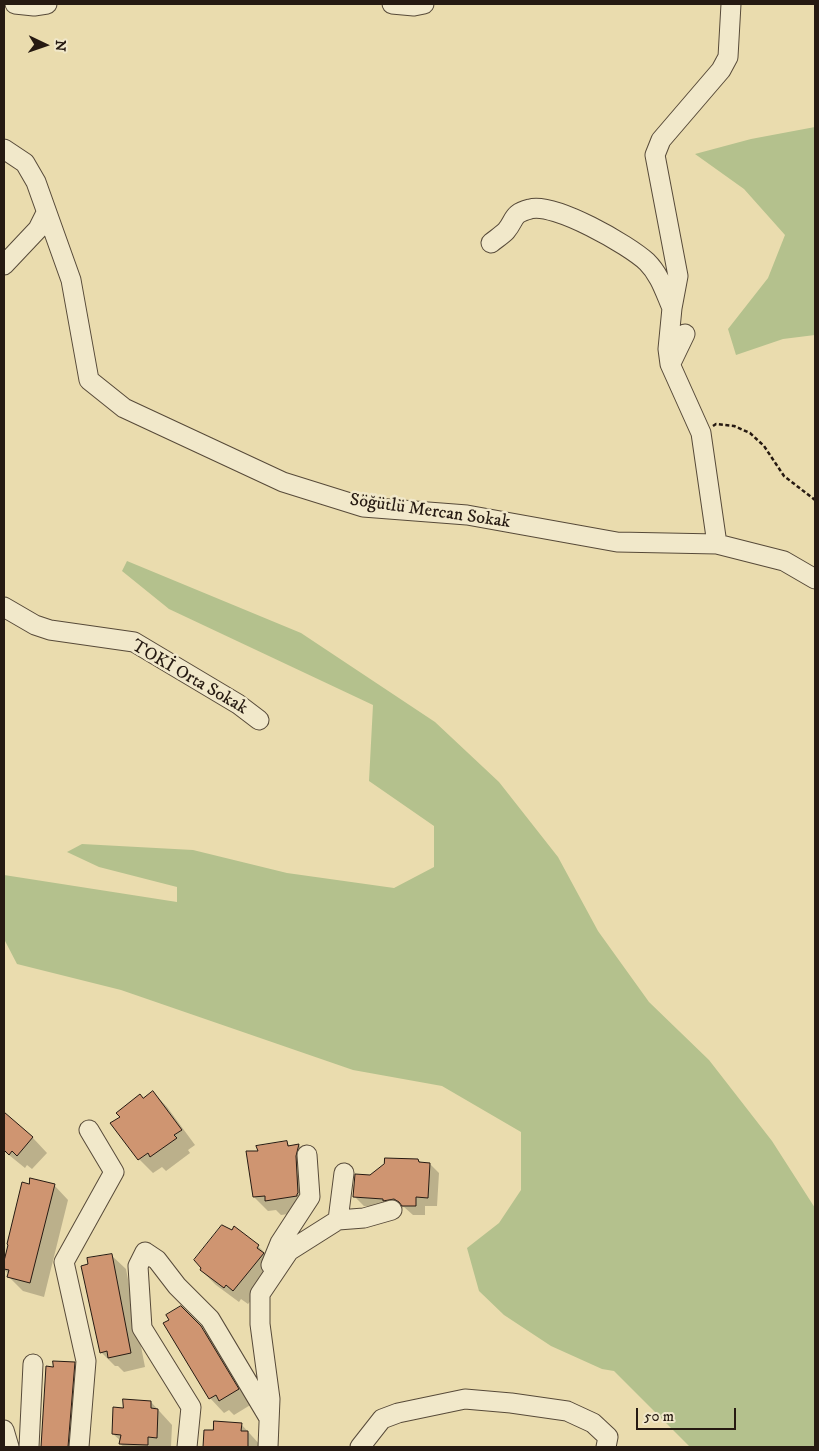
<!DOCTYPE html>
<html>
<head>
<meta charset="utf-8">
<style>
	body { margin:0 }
	#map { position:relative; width:819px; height:1451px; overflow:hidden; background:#eadcae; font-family:"IM FELL DW Pica",serif }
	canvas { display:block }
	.frame { position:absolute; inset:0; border:5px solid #261a12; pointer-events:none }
	.north { position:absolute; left:20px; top:20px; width:50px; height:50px; -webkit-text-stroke:4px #f1e8ca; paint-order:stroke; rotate:93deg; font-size:14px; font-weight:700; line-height:20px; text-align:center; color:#261a12 }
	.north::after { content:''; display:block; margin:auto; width:18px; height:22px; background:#261a12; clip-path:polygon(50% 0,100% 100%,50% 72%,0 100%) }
	.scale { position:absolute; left:636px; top:1408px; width:100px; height:22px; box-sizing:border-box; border:2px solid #261a12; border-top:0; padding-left:6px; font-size:15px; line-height:18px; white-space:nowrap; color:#261a12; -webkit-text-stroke:4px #f1e8ca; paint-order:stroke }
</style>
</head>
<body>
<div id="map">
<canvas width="819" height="1451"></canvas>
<div class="frame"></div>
<div class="north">N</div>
<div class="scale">50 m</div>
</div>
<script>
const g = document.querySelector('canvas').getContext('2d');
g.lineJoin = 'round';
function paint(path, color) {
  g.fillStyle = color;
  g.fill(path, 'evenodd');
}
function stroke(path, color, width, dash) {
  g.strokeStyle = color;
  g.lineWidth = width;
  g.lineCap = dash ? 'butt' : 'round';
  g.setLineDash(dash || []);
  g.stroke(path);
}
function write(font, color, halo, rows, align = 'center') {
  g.font = font + ' "IM FELL DW Pica",serif';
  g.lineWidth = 5;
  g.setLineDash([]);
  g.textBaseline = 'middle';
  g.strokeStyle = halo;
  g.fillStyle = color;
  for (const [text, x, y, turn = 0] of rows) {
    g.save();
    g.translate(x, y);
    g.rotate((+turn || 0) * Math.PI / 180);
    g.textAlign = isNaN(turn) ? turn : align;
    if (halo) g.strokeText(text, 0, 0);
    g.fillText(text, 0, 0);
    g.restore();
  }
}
const green = new Path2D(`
	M815,127V335L783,339L736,355L728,329L768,278L785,235L744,189L695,154L751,139Z
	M127,561L301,633L435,722L499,782L558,857L598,931L649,1002L709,1060L772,1141L815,1208V1447H690L614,1371L602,1369L551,1346L504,1315L479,1291L467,1248L499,1223L521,1190V1132L442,1086L353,1070L121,990L17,964L4,939V875L177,902V887L99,867L67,852L82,844L193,850L287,873L394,888L434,867V826L369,781L373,705L169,609L122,571Z`);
const shadow = new Path2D(`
	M153,1092L167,1107L195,1145L188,1150L190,1153L166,1171L162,1167L153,1173L139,1159L122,1117Z
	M4,1115L33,1138L47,1153L32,1169L27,1165L25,1168L4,1151Z
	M286,1142L290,1146L299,1145L313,1159L310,1211L281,1215L276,1210L268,1211L254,1197L260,1152Z
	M418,1160L422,1163L430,1164L439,1173L437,1206H425V1215H413L404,1207L393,1209L391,1207L364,1206L355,1197L371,1176Z
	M23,1184L54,1185L68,1200L44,1297L23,1291L9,1277V1275L4,1269Z
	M258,1246L272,1260L277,1269L248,1304L241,1299L239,1302L216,1285L201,1270L203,1268Z
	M111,1255L126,1269L145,1367L124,1372L118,1366H115L101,1352Z
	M181,1307L215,1342L252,1404L234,1415L229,1410L224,1413L210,1398L171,1320Z
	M74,1363L89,1378L83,1447H42L47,1368H54Z
	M151,1402L172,1425L171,1447H124L120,1444L121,1441L113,1434L124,1409Z
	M241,1424L262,1447H204L205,1431L215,1432Z`);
const building = new Path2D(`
	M153,1091L182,1130L174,1135L177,1138L150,1157L148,1153L138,1160L110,1123L120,1117L116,1113L140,1094L143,1098Z
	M4,1112L33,1137L17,1156L12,1151L9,1155L4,1150Z
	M287,1141L288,1146L299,1144L296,1156L298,1193L297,1194V1196L265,1201V1196L253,1197L246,1151H258L256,1146Z
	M385,1158L418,1159L419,1162L430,1163L428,1198L416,1197V1206H402L399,1202L394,1199L383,1201V1199L353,1197L355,1174L370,1175L384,1164Z
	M30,1178L55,1184L30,1283L7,1277L9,1270L4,1269V1261L8,1245L7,1244L22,1182L29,1184Z
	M222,1225L232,1230L234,1226L259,1245L257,1248L264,1253L233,1291L226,1285L224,1288L200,1270L201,1268L194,1260Z
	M112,1254L131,1353L108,1358L107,1351L100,1353L81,1266L88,1264L87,1258Z
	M181,1306L201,1326L239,1389L219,1401L216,1395L209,1399L163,1323L169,1320L166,1315Z
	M53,1361L75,1362L68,1447H41L46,1366L53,1367Z
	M123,1399L151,1401V1408L158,1409L157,1438L148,1437V1445L119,1444L121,1435L112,1434L113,1407L123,1408Z
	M214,1421L242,1423L241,1431H248V1447H203L204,1430H213Z`);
const path = new Path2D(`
	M713,426L716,424L734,426L750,433L764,446L784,476L815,500`);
const minor = new Path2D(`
	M15,4L34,6L47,4
	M392,4L414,6L424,4
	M4,149L25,163L36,182L71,280L89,380L124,408L283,482L363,507L467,515L617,542L717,544L784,561L815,579
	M491,243C496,239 502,235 506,231C516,219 511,214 530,209C554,202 629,245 647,262C660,275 665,292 672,308
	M4,265L38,229L46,213
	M671,363L685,334
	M717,544L701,433L670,364L668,349L672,308L678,276L655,155L661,140L721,70L728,57L731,4
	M4,607L35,625L50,630L134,642L238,704L259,720
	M338,1220L364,1218L392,1210
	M271,1265L280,1243L310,1197L307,1155
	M4,1430L9,1447
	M29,1447L33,1364
	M79,1447L86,1361L64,1262L114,1172L89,1130
	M187,1447L191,1407L142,1328L138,1266L145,1252L157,1260L177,1286L210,1319L269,1418
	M268,1447L270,1399L260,1324V1294L289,1251L338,1220L344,1173
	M360,1447L382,1419L398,1413L465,1399L511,1403L567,1411L593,1423L608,1437L606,1447`);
const streetNames = [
	["Söğütlü Mercan Sokak",430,512,8],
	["TOKİ Orta Sokak",189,678,30]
];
paint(green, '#b4c18d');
paint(shadow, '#0003');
paint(building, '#cf9571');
stroke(building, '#261a12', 1);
stroke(minor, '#574a39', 21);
stroke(path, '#261a12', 2.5, [4, 2.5]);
stroke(minor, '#f1e8ca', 19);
write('18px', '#261a12', '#f1e8ca', streetNames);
</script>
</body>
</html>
